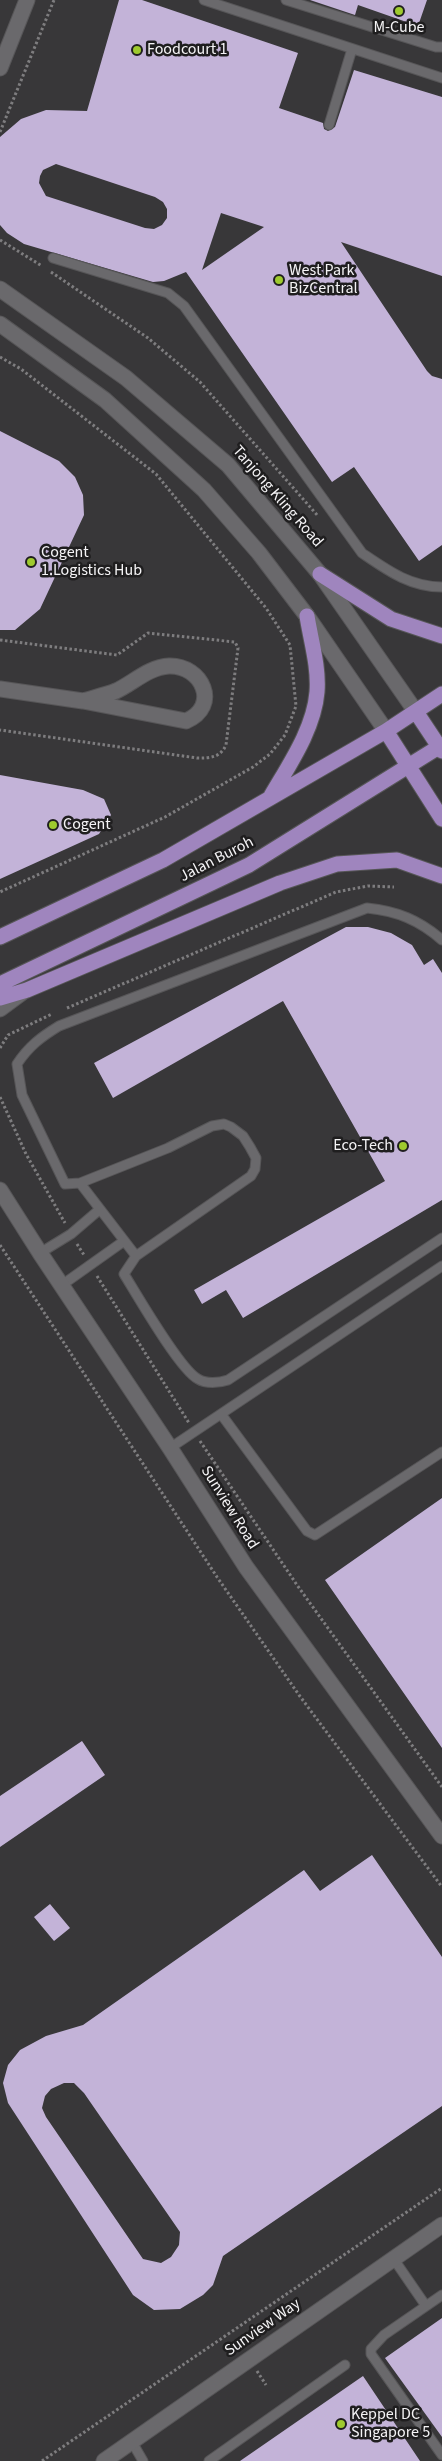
<!DOCTYPE html>
<html>
<head>
<meta charset="utf-8">
<style>
	body { margin:0 }
	canvas { display:block; background:#383739 }
</style>
</head>
<body>
<canvas width="442" height="2461"></canvas>
<script>
const g = document.querySelector('canvas').getContext('2d');
g.lineJoin = 'round';
function paint(path, color) {
  g.fillStyle = color;
  g.fill(path, 'evenodd');
}
function stroke(path, color, width, dash) {
  g.strokeStyle = color;
  g.lineWidth = width;
  g.lineCap = dash ? 'butt' : 'round';
  g.setLineDash(dash || []);
  g.stroke(path);
}
function write(font, color, halo, rows, align = 'center') {
  g.font = font + ' "Source Sans 3",sans-serif';
  g.lineWidth = 5;
  g.setLineDash([]);
  g.textBaseline = 'middle';
  g.strokeStyle = halo;
  g.fillStyle = color;
  for (const [text, x, y, turn = 0] of rows) {
    g.save();
    g.translate(x, y);
    g.rotate((+turn || 0) * Math.PI / 180);
    g.textAlign = isNaN(turn) ? turn : align;
    if (halo) g.strokeText(text, 0, 0);
    g.fillText(text, 0, 0);
    g.restore();
  }
}
const building = new Path2D(`
	M119,0H142L298,53L279,108L323,123L324,129L328,131L335,127L354,70L442,97V276L341,242L427,371L432,376L442,379V545L419,561L354,467L332,482L186,272L164,281L153,282L24,244L7,233L0,225V137L21,119L46,110L87,111ZM56,164L155,197L163,202L167,209V218L162,225L154,229L145,228L46,196L39,183L40,176L43,170ZM221,213L264,227L202,270Z
	M310,0H427L418,26L358,5L355,15Z
	M0,431L59,461L75,477L83,495L84,515L40,609L15,630H0Z
	M0,775L83,790L104,799L111,815L99,834L0,879Z
	M346,927H368L391,933L412,945L424,965L433,959L442,973V1200L243,1318L226,1290L202,1304L194,1290L385,1181L283,1001L113,1098L94,1063Z
	M442,1498V1748L325,1580Z
	M82,1741L105,1775L0,1847V1796Z
	M372,1855L442,1957V2106L223,2256L213,2285L203,2295L180,2309L154,2310L133,2295L8,2103L3,2083L8,2065L20,2050L46,2036L83,2025L304,1870L320,1891ZM64,2083H74L84,2093L180,2232L179,2245L171,2257L161,2263L143,2259L46,2117L42,2108L45,2096L51,2089Z
	M50,1904L70,1928L54,1941L34,1917Z
	M442,2318V2437L385,2358Z
	M363,2376L420,2461H240Z`);
const path = new Path2D(`
	M0,132L54,0
	M0,240L42,266
	M51,272L148,338L200,382L318,516
	M0,357L21,369L156,474L266,608L290,645L296,706L285,735L270,754L253,767L165,817L0,892
	M0,640L117,655L148,633L235,642L238,648L226,745C220,758 210,758 197,758L0,730
	M67,1008L336,892L368,886L394,887
	M0,1048L8,1035L52,1014
	M0,1097L26,1154L65,1223
	M77,1244L84,1255
	M0,1245L217,1577L299,1695L442,1887
	M97,1276L189,1423
	M200,1441L297,1585L442,1787
	M257,2371L266,2385
	M42,2461L442,2188`);
const lane = new Path2D(`
	M204,0L442,78
	M286,0L436,47H442
	M329,125L352,49
	M53,258L168,293L184,306L362,553C387,570 410,587 442,587
	M80,1183L136,1256L124,1274C137,1295 180,1370 198,1379C206,1384 219,1383 228,1380L442,1238
	M40,1253L71,1234L99,1210
	M136,1256L251,1176L255,1169L256,1158L250,1147L243,1136L231,1127L224,1124L212,1126L168,1148L80,1183L65,1184L22,1095L17,1064C29,1046 41,1037 59,1026L367,908C397,911 419,920 442,940
	M62,1285L124,1241
	M221,1414L307,1531L315,1535L442,1452
	M170,1448L442,1266
	M393,2258L426,2306
	M442,2295L384,2335L371,2349V2354L442,2455
	M132,2442L143,2461
	M209,2461L345,2365`);
const street = new Path2D(`
	M0,68L27,0
	M0,289L126,378L228,465L320,574L416,712
	M0,324L105,400L204,490L259,553L307,616L386,731
	M0,689L83,701L186,721C221,706 202,665 169,666C149,667 133,683 116,691C106,695 93,698 83,701
	M0,1009L23,992
	M0,1190L40,1253L170,1448L246,1567L442,1836
	M104,2461L442,2225`);
const primary = new Path2D(`
	M320,574L391,619L442,636
	M416,712L442,751
	M386,731L442,819
	M271,796C289,765 314,729 317,692C319,667 311,641 307,616
	M0,937L163,860L386,731L442,694
	M0,984L249,865L442,745
	M0,998L27,990L280,883L337,864L397,860L442,876`);
const markers = [
	[399,11,5,"#9eca2e"],
	[137,50,5,"#9eca2e"],
	[279,280,5,"#9eca2e"],
	[31,562,5,"#9eca2e"],
	[53,825,5,"#9eca2e"],
	[403,1146,5,"#9eca2e"],
	[341,2424,5,"#9eca2e"]
];
const poiNames = [
	["M-Cube",399,28,"center"],
	["Foodcourt 1",147,50],
	["West Park",289,271],
	["BizCentral",289,289],
	["Cogent",41,553],
	["1.Logistics Hub",41,571],
	["Cogent",63,825],
	["Eco-Tech",393,1146,"right"],
	["Keppel DC",351,2415],
	["Singapore 5",351,2433]
];
const streetNames = [
	["Tanjong Kling Road",277,497,49],
	["Jalan Buroh",217,860,-27],
	["Sunview Road",229,1508,58],
	["Sunview Way",263,2328,-35]
];
paint(building, '#c3b3d8');
stroke(lane, '#575658', 11);
stroke(street, '#575658', 17);
stroke(primary, '#575658', 17);
stroke(path, '#7e7d7f', 3, [2.5, 2.5]);
stroke(lane, '#6a696c', 9);
stroke(street, '#6a696c', 15);
stroke(primary, '#9f85be', 15);
for (const [x, y, r, color] of markers) {
  const dot = new Path2D();
  dot.arc(x, y, r, 0, 2 * Math.PI);
  g.fillStyle = color;
  g.fill(dot);
  stroke(dot, '#1f1e1f', 2);
}
write('16px', '#f5f4f6', '#1f1e1f', poiNames, 'left');
write('16px', '#f5f4f6', '#1f1e1f', streetNames);
</script>
</body>
</html>
